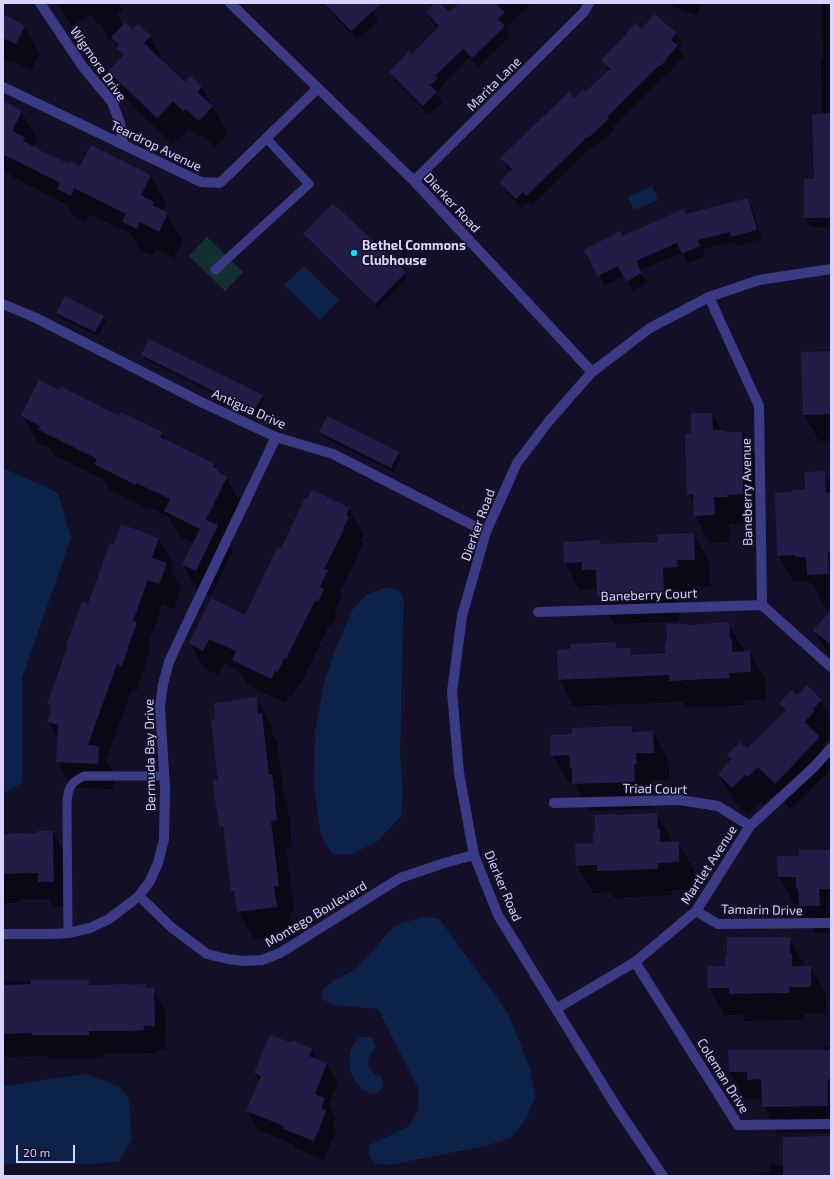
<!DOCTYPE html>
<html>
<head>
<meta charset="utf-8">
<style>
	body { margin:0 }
	#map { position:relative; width:834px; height:1179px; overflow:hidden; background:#130f26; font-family:"Exo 2",sans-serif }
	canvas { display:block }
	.frame { position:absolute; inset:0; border:4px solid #d9d4ff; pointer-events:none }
	.scale { position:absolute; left:16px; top:1145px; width:59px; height:18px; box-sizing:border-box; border:2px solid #d9d4ff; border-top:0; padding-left:5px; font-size:12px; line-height:14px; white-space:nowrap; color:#d9d4ff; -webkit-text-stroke:3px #130f26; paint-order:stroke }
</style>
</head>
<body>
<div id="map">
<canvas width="834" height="1179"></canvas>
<div class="frame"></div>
<div class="scale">20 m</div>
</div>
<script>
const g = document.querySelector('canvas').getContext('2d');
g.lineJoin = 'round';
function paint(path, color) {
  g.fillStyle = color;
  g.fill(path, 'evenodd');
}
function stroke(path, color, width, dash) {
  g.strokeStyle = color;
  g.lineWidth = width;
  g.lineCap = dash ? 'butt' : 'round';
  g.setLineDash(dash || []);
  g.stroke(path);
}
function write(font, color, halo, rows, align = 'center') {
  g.font = font + ' "Exo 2",sans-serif';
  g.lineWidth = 3;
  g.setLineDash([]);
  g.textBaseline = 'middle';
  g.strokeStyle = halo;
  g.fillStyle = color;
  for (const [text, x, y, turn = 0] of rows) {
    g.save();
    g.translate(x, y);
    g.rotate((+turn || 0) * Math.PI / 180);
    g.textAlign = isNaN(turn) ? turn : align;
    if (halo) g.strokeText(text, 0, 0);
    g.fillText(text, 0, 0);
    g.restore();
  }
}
const green = new Path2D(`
	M207,237L243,272L225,291L189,256Z`);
const water = new Path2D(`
	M652,186L658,200L634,210L628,197Z
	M304,266L339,300L320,320L284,285Z
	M3,468L58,493L71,538L22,678V783L3,794Z
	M386,587L399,590L404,601L400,754L403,793L401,816L378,841L352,854H333L326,845L320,831L314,786L315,731L324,683L335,650L353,609L366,595Z
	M427,916L440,920L508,1013L530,1068L535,1097L527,1117L511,1138L485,1146L390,1165L374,1163L369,1154V1145L410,1126L418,1110L419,1090L378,1009L334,1005L322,999V990L334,980L354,970L375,949L387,933L402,923Z
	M360,1037H371L376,1046L370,1055L368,1063L374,1074L382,1077L383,1088L376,1094C373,1093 369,1093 366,1091C351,1084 346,1062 352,1047C354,1044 357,1040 360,1037Z
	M85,1074L119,1086L129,1099L132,1139L120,1161L95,1164H3V1086Z`);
const shadow = new Path2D(`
	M58,3H119L123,10L117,14L123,26L133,31L150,37L166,64L185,83L202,87L228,134L215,147L202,135L199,137L189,128L173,145L125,98L109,71L123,57L114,40L111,42L100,23L97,24L92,14L71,26Z
	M331,3H365L373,11L378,21L357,40L334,16L328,6Z
	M437,3H439L449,14L460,3H534L531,7L529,5L505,28L510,37L478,67L469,58L441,86L442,88L437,94L442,103L429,115L396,81L390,72L412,55L438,28L432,22L427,13Z
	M666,3H701L696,16Z
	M822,3H831V227H811L805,217L815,180L822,114L821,60H823Z
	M3,14L6,15L7,17L25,27L40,54L31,70L12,61L11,64L3,60Z
	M642,30L676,33L682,43L678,48L683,56L667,75L666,74L613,127L614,130L594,147L593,146L532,205L529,201L522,208L506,191L500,182L511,172L507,168L502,158L574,100L585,94L609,71L602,60Z
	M3,103L21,111L37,138L33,147L40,151L69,165L150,176L166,203L162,211L167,214L183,241L174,258L156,249L152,256L139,249L131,234L90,214L86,223L74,216L67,205L14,178L12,175L3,171Z
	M748,199L753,209L762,239L737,246L735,241L702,250L705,256L688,264L682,253L640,270L647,283L632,291L624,276L605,286L585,250L686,215Z
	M304,234L405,273L407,278L378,308L307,239Z
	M57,313L103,316L106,321L98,336L60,318Z
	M819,350H831V441H819L804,415Z
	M142,355L262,396L264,400L257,415L145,359Z
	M712,414L722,431H723L725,433H741L757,459L758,521L742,522V524H729L730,542L710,543L695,516L694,505L688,494L692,435Z
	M23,416L119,417L162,433L167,441L214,465L219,474L226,477L241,503L224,538L232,552L211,596L198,590L183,565L194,543L180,537L168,516L151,508L150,510L110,490L104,480L54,455L50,448L37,442Z
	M320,432L398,453L401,457L393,472L323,437Z
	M824,472L831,484V658L814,630L825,618L824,616L828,611L818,595L819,594L813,584H811L810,582H794L778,555L806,491Z
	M349,508L363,534L361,539L363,543L358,554V555L340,592L342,596L335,611L338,615L332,626L329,625L301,684L299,683L293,696L290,695L286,703L248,685L239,671L224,663L218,675L204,668L190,643L246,616L282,549Z
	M693,534L709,561L710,586L692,587L693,594L678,595L679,622L614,624L594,589L580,590L565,563L564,543L599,541L601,545L659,543Z
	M159,539L173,564L171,571L181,589L174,609L162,605L148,644L151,648L137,691L132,689L106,760L114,772L113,789L71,787L57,761L58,738L48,722L52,713L50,711L51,709L49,704L68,647L67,645L89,605L115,546Z
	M728,623L744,650V652H750L765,679L766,699L744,700L745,705L686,707L683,702L574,706L559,679L615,643L618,649H630L634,656L666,654L668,643L688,626Z
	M807,687L821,701L831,718V734L828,736L830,738L823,745L831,759V769L791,810L774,794L764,804L761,801L748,815L734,801L719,775L732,761L729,755L747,751L785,712L781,703L797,697Z
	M256,698L272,725V733L277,741L284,797L287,802L291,830H290L292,847L286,848L294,912L289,913L292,934L254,939L238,912L237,899L232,891L226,836L220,826L216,721Z
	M631,727L635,733L653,732L668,759L669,779L651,780L652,791H649L650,809L589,811L573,782H568L552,755L573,735Z
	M657,814L672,841V843H678L694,870V889L672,890L673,895L614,898L611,892L593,893L577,866L616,816Z
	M3,831L6,835L38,834L53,832L67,857L68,907H53L49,899H19V903H3Z
	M831,851V933H815L800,906L799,904H794L779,877L800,857Z
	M789,938L805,965V967H810L826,994V1014H804V1019L745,1021L742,1015H724L709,988L708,967H726Z
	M88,981L91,986L144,985L146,989H153L166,1012L167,1049L157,1050V1053L102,1054V1058H47L46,1056L3,1057V982Z
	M291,1044L312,1049L318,1061L326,1064L338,1083L329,1105L336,1118L333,1125L336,1130L324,1160L295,1148L293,1144L258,1130L247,1111L260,1081L255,1073ZM324,1112L326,1114L313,1146L311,1145Z
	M824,1046H831V1133H778L759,1098L745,1099L730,1072L824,1051Z
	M831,1137V1176H752V1173L770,1172V1165H784Z`);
const building = new Path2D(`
	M324,3H382L351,31Z
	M435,3H440L449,12L459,3H496L505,13L498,19L505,26L472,58L463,49L435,76L438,78L430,85L437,92L423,106L389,72L409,51L412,54L439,26L426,12Z
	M3,14L25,26L16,44L3,38Z
	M654,14L677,33L671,40L678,45L661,66L660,65L607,117L609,119L588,138L587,137L526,196L523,192L516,199L499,182L512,169L500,158L569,92L574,98L583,90L585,92L610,69L601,60L621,40L635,23L642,29Z
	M125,22L133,29L138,24L151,36L144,43L185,82L191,76L202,87L197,92L213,106L199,121L186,109L183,111L173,101L157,118L108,71L124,55L116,48L119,45L111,37Z
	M3,101L22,111L12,131L25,137L23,141L39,149V150L69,164L70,161L80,166L91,145L151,175L141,195L154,202L152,205L168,213L159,232L140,222L137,229L122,222L126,214L74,188L71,196L57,189L60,183L3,154Z
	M831,113V218H804V179H814L812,114Z
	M748,198L757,230L731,237L730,232L698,240L700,246L682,254L677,243L636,261L642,273L626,282L618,266L598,276L584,250L620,231L622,236L684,209L686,214Z
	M333,203L406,272L375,304L303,234Z
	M65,296L104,316L95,332L56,313Z
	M149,339L263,395L254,411L141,355Z
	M831,351V414L803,415L801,352Z
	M39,380L59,390L60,386L119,416L121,412L163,432L160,437L214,464L213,467L218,470V472L227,477L206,520L218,525L196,571L182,565L200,529L164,511L170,499L136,483V485L94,464L97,459L39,430L40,426L21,416Z
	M691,413H712L713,430H724V432H742L743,494L727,495V497H714L715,515L694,516L693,494L687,495L685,434H691Z
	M327,416L399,452L391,468L319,432Z
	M825,471L826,493L831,492V553H828L829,574L807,575L806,557H795V555L777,556L775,493L792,492V490H805L804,472Z
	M312,490L350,508L346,515L349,517L343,529H344L324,569L328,570L320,587L324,589L318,602L315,601L286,659L284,658L278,672L275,671L271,679L232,660L236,651L209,639L203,651L189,643L211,598L245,615L278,546L281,548L305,498L307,499Z
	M121,524L159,538L152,558L167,563L159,584L148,580L133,621L137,622L122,666L117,664L88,745L99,746L98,764L56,762L58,725L47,722L51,712L49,711L51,705L47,704L68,646L66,645L82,602L88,604L110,543L114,544Z
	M694,533L695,560H677L678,567L663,568L664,595L597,597L596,570H582V562L564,563L563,542L600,540V544L658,542L657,534Z
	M831,609V645L813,630Z
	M729,622L730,639H732V652L750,651L751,672L729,673L730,678L669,681V675L558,680L557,650L570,649V644L616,642V648H630L631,655L665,653V642H667L666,624H688V625Z
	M807,685L822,700L813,709L815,711L804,722L820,737L775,784L758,767L748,777L745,775L732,788L718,774L732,759L727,755L740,742L747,749L786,710L779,703L792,690L797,695Z
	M257,697L258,714L262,713L269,775L272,774L276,803L275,804L277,820L271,821L279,886H274L277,907L237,912L234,891H231L223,826L219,827L217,809H216L213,781L218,780L211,721L215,720L214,714L216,713L214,703Z
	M632,726V732L653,731L654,753H636L637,764L634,765L635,782L572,784V768H570L569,755L551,756L550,735L572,734V728Z
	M657,813L658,829H660V842H679V862L658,863V869L597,871V865L576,866L575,844L593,843V833L595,832L594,815L616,814V815Z
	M37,831H53L54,882H38V873L3,874V834L37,833Z
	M799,850H831V889H819L820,906H799L798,889H796V877H778L777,856H799Z
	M727,937H790V954L792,953V966H811V987H789V993L729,994V988H708L707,966H725V955H727Z
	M31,980H89V985L130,984V985L145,984V988H154L155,1026H144V1030L130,1031H89V1035H32V1033L3,1034V985L31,984Z
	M270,1034L291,1043L292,1040L312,1049L309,1056L327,1063L315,1094L325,1098L321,1108L326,1110L314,1141L283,1129L284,1126L246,1111L261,1076L254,1073Z
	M728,1050H831V1079H828V1106L762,1107L761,1079L747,1080V1072H729Z
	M831,1136V1176H783V1137Z`);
const service = new Path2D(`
	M215,270L309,184L266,138
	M68,933L67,808C67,792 68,783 84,776H164`);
const minor = new Path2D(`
	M40,3L83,67L112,102L120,123L123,144
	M230,3L414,181L592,372
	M3,87L201,182L220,183L318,88
	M414,181L584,12L589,3
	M709,297L759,406L762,605L831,667
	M3,304L36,318L203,403L276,437L333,454L486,532
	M538,612L762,605
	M554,803L680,800L718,806L750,826
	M139,896L171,927L207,954L228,959L244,961L262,960L280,953L400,878L444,863L474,855
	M696,911L718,924L831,923
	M3,934H53L68,933L90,928L109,919L139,896L150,881L158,863L164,839L165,788L160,707L163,684L169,662L181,636L276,437
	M635,962L738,1125L831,1124
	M556,1009L635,962L696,911L750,826L814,767L831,748
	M663,1176L619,1111L498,915L474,855L459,773L452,692L462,616L486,532L517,463L549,421L592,372L650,328L709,297L759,280L831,269`);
const markers = [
	[354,253,4,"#00e5ff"]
];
const streetNames = [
	["Wigmore Drive",98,64,55],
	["Marita Lane",494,84,-45],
	["Teardrop Avenue",156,146,26],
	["Dierker Road",452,203,47],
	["Antigua Drive",249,409,24],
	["Baneberry Avenue",747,492,-91],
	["Dierker Road",478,525,-70],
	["Baneberry Court",649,595,-2],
	["Bermuda Bay Drive",150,755,-91],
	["Triad Court",655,789,1],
	["Martlet Avenue",709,865,-57],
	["Dierker Road",503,886,67],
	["Tamarin Drive",762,910,1],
	["Montego Boulevard",316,914,-31],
	["Coleman Drive",723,1076,58]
];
const poiNames = [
	["Bethel Commons",362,246],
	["Clubhouse",362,261]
];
paint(green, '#12302f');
paint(water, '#0c2248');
paint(shadow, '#0007');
paint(building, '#241b47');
stroke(service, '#3d3a85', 9);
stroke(minor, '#3d3a85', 10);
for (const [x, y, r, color] of markers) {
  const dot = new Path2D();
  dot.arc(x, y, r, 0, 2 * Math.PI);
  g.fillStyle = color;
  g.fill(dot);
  stroke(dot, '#130f26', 1.5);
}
write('13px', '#d9d4ff', '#130f26', streetNames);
write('bold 13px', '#d9d4ff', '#130f26', poiNames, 'left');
</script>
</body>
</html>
